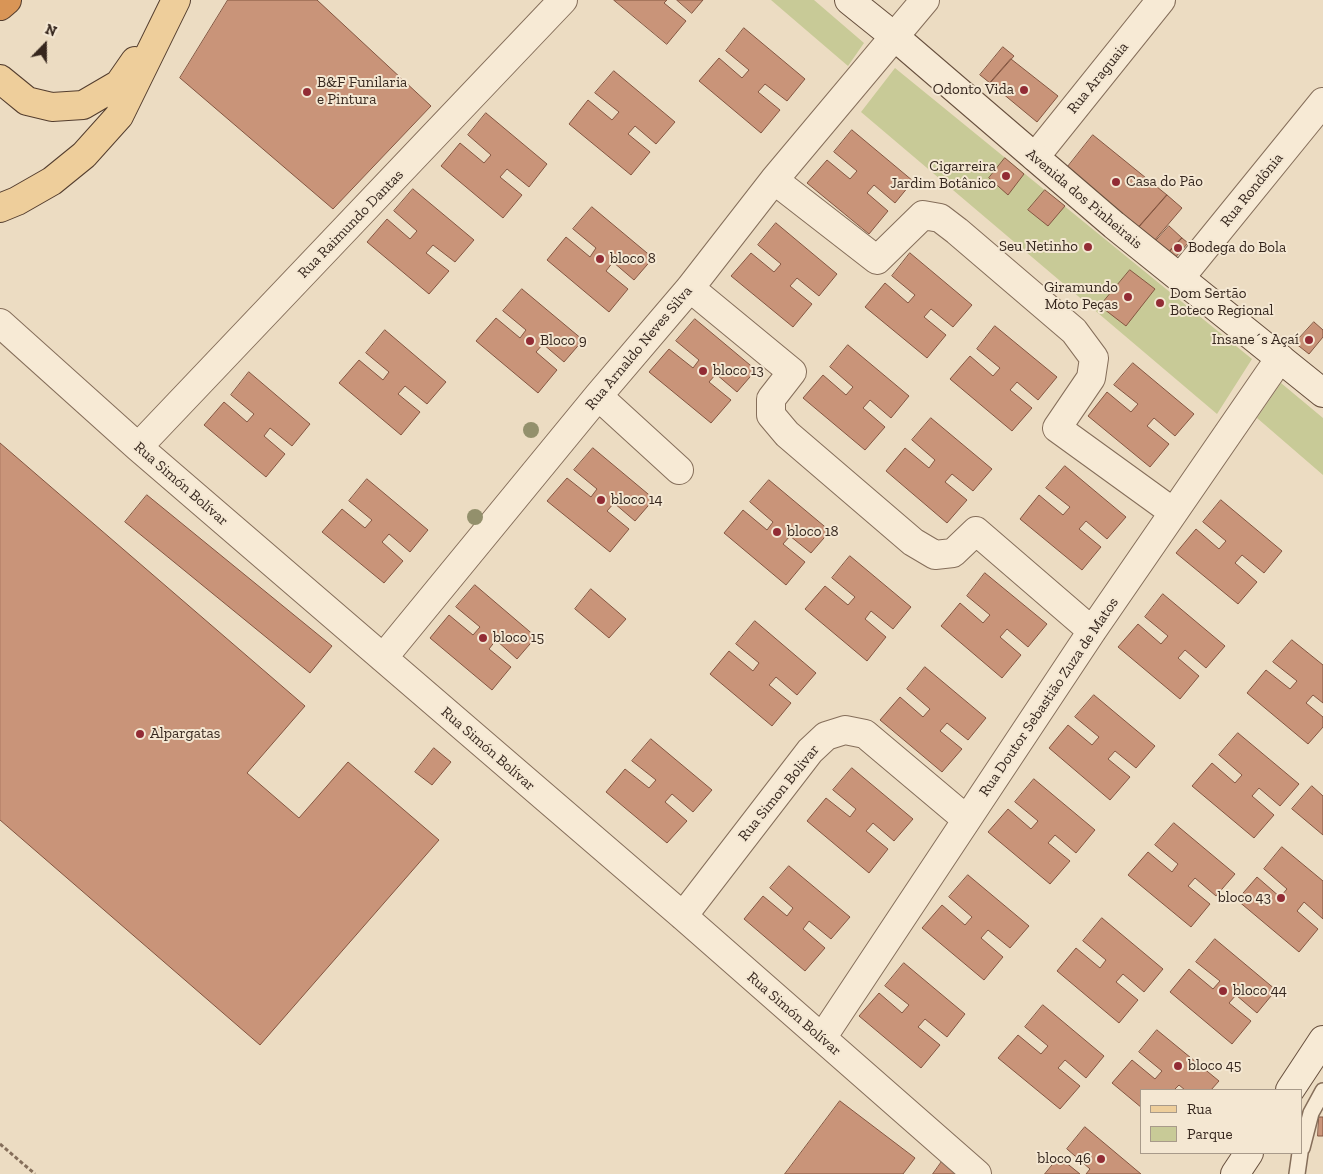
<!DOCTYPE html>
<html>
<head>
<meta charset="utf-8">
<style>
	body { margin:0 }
	#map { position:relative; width:1323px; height:1174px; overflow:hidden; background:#ecdcc2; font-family:"Zilla Slab",serif }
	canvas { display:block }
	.legend { position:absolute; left:1140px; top:1089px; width:162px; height:65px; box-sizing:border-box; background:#f4e7d2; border:1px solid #a89a8a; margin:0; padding:6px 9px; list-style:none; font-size:15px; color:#36271e }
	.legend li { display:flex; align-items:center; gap:10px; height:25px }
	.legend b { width:25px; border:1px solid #a89a8a }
	.north { position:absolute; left:20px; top:20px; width:50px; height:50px; -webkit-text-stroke:4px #f4e7d2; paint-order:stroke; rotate:22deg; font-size:14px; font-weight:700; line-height:20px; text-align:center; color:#36271e }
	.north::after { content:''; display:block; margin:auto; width:18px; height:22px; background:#36271e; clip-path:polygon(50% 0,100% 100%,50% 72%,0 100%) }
</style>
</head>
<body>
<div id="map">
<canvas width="1323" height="1174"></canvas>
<ul class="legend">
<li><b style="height:6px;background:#eece9b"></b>Rua</li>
<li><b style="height:14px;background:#c8ca97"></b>Parque</li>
</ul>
<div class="north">N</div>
</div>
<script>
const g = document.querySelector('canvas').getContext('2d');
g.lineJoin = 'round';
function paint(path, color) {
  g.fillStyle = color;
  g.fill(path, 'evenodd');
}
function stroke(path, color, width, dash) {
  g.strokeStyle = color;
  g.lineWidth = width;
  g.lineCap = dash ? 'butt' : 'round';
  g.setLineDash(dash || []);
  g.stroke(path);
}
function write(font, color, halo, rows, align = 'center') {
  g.font = font + ' "Zilla Slab",serif';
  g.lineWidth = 4;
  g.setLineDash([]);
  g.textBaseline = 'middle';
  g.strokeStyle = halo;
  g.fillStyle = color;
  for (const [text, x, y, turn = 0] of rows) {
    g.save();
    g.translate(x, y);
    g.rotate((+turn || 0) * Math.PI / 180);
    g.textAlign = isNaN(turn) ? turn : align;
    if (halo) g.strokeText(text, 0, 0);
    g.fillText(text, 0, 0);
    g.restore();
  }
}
const green = new Path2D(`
	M771,0H814L864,43L848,66Z
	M895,68L1252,359L1217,414L861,112Z
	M1281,383L1323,418V475L1257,418Z`);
const building = new Path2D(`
	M228,0H317L431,106L333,209L180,78Z
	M614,0H667L664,3L686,21L667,44Z
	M677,0H703L692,13Z
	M744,28L805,79L787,101L765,84L758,92L780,110L761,133L699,81L719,58L742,78L749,70L726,51Z
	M1003,47L1014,56L990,83L980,75Z
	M1011,59L1058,96L1037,122L990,83Z
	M614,71L675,122L656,144L635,126L628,134L650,152L631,175L569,124L588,100L612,120L619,112L595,93Z
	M486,113L547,164L529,187L507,169L500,177L522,195L503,218L441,166L460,143L484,163L491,155L468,135Z
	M852,130L913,181L895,203L874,185L867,193L888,211L869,234L807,183L827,160L850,179L857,171L834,152Z
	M1093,135L1167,195L1138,228L1066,169Z
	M1005,158L1024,174L1008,195L989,178Z
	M413,189L474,240L455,262L433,245L426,253L449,271L429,294L367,242L387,219L410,239L417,231L394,211Z
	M1045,190L1065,206L1048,226L1028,210Z
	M1167,195L1182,208L1154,241L1138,228Z
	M592,207L653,258L634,280L613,262L606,271L628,289L609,312L547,260L566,237L590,257L596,248L573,229Z
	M776,223L837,274L819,296L797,278L790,286L812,304L793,327L731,276L751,253L774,272L781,264L758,245Z
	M1169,226L1182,238L1168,253L1155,242Z
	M1182,238L1188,243L1174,259L1168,253Z
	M910,253L972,305L953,327L931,309L924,317L946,335L927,358L865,307L885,283L908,303L915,295L892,276Z
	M1130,270L1155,289L1126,326L1100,306Z
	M522,289L583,340L564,362L543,344L536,352L557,370L538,393L476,341L496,318L520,338L526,330L503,311Z
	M695,319L756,370L737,392L716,374L709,382L731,400L711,423L649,372L669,349L693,368L699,360L676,341Z
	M1314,322L1323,330V337L1309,354L1295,343Z
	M995,326L1057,377L1038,400L1017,382L1010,390L1032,408L1012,431L950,379L970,356L993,376L1000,368L977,349Z
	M385,330L446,382L427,404L405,386L398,394L420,412L401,435L339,383L359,360L383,380L389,372L366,353Z
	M848,345L909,396L891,418L870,400L863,408L885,427L865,450L803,398L823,375L846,395L853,387L830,367Z
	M1133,363L1194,414L1175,436L1154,418L1147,426L1169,444L1150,467L1088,416L1107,392L1131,412L1138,404L1114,385Z
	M249,372L310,424L292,446L270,428L264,436L285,454L266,477L204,425L224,402L247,422L254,414L231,395Z
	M931,418L992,469L973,491L952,474L945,482L967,500L947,523L886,471L905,448L929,468L935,460L912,440Z
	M0,443L305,706L247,773L299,818L348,762L439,840L260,1045L0,820Z
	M593,448L654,499L635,521L614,503L607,511L629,529L610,552L547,501L567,478L591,497L597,489L574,470Z
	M1065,466L1126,517L1107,539L1086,521L1079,529L1101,547L1082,570L1020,519L1039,495L1063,515L1070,507L1046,488Z
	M367,479L428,530L410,552L389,534L382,542L403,561L384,583L322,532L342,509L365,528L372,520L349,501Z
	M769,480L830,531L811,553L790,536L783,544L805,562L786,585L724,533L743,510L767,530L773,522L750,502Z
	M147,495L332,646L310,673L125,522Z
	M1221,500L1282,551L1264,573L1242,555L1235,563L1257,582L1238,604L1176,553L1196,529L1219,549L1226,541L1203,522Z
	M850,556L911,607L893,629L871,611L865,619L886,637L867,661L805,609L825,586L848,605L855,597L832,578Z
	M985,573L1047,624L1028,647L1007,629L1000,637L1021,655L1002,678L941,626L960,603L983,623L990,615L967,596Z
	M475,585L536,637L517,659L496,640L489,649L511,667L492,690L430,638L449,615L473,635L480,627L456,607Z
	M591,589L626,619L609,638L575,609Z
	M1163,594L1225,646L1206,668L1185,650L1178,658L1199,676L1180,699L1118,647L1138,624L1161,644L1168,636L1145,617Z
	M755,621L816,673L797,695L776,677L769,685L791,703L772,726L710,674L729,651L753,671L759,663L736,644Z
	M1292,640L1323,665V703L1313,695L1306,703L1323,717V727L1308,744L1247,693L1266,670L1290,689L1297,681L1273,662Z
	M925,667L986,718L968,740L947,723L940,731L962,749L942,772L880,720L900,697L923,717L930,709L907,689Z
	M1094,695L1155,746L1136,768L1115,751L1108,759L1130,777L1110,800L1049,748L1068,725L1092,745L1099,737L1075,717Z
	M1238,733L1299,784L1280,806L1259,788L1252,796L1274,815L1254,838L1192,786L1212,763L1235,783L1242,775L1219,755Z
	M651,739L712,790L693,812L672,794L665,802L687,821L667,843L606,792L625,769L649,788L656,780L632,761Z
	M434,748L451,762L432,785L415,772Z
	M852,768L913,819L894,841L873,823L866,831L888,849L869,873L807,821L826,798L850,817L856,809L833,790Z
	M1034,779L1095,830L1076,853L1055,835L1048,843L1070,861L1050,884L988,832L1008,809L1031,829L1038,821L1015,802Z
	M1312,786L1323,796V835L1292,809Z
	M1174,823L1235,874L1216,896L1195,878L1188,886L1210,904L1191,927L1128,875L1148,852L1172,872L1178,864L1155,845Z
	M1282,847L1323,881V919L1304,902L1297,911L1318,929L1299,952L1237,900L1257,877L1280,897L1287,889L1264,869Z
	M789,866L850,917L831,939L809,921L803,929L825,948L805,971L744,919L763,896L787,916L793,908L770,888Z
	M968,875L1029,926L1010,948L988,930L981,938L1003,957L984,980L922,928L942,905L965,925L972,917L949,897Z
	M1102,918L1163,969L1144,992L1123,974L1116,982L1138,1000L1119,1023L1057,971L1076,948L1100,968L1106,960L1083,941Z
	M1215,939L1276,990L1257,1013L1236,995L1229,1003L1251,1021L1232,1044L1170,992L1189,969L1213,989L1220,981L1196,962Z
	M904,963L965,1014L947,1037L925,1019L918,1027L940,1045L921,1068L859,1016L879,993L902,1013L909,1005L885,986Z
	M1043,1005L1104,1056L1086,1078L1065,1060L1058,1068L1080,1086L1060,1109L998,1058L1018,1035L1041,1054L1048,1046L1025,1027Z
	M1157,1030L1219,1081L1211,1090H1185L1179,1085L1174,1090H1142V1108L1112,1083L1132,1060L1155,1079L1162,1071L1139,1052Z
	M840,1101L915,1158L903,1174H785Z
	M1319,1117H1323V1136H1318Z
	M1085,1127L1141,1174H1086L1090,1169L1067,1149Z
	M1059,1157L1080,1174H1045Z
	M943,1160L963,1174H933Z`);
const path = new Path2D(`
	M0,1144L35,1174`);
const lane = new Path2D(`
	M1302,1148L1311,1113L1323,1091
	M1297,1174L1300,1153`);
const street = new Path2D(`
	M1035,157L1161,0
	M774,180L877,260L923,215L940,218L957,231L1074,331L1094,358L1091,378L1057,428L1173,512
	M1180,278L1323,102
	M690,288L792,372L771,399V415L787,434L913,542L935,555L953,553L976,531L1092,631
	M0,323L138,447L683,916L977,1174
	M598,396L679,470
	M138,447L563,0
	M383,658L598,396L690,288L774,180L925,0
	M683,916L810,751L826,736L845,730L865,734L966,819
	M822,1038L1092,631L1280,358`);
const secondary = new Path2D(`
	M849,0L895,37L1114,225L1323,393
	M1290,1090L1323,1040
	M1235,1174L1249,1153`);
const primary = new Path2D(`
	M0,79L27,101L52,107L83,105L119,84L135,61
	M0,208L17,201L52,181L84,155L119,116L176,0`);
const highway = new Path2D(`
	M0,6L7,0`);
const trees = [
	[531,430],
	[475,517]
];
const markers = [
	[1024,90,5,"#922c35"],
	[307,92,5,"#922c35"],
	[1006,176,5,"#922c35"],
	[1116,182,5,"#922c35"],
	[1088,247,5,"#922c35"],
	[1178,248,5,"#922c35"],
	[600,259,5,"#922c35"],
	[1128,297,5,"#922c35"],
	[1160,303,5,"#922c35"],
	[1309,340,5,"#922c35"],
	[530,341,5,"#922c35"],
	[703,371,5,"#922c35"],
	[601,500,5,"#922c35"],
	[777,532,5,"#922c35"],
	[483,638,5,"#922c35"],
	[140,734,5,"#922c35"],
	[1281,898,5,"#922c35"],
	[1223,991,5,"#922c35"],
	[1178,1066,5,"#922c35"],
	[1101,1159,5,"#922c35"]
];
const streetNames = [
	["Rua Araguaia",1098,78,-51],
	["Rua Rondônia",1252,190,-51],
	["Avenida dos Pinheirais",1084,199,40],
	["Rua Raimundo Dantas",351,224,-46],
	["Rua Arnaldo Neves Silva",639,348,-50],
	["Rua Simón Bolívar",181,484,41],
	["Rua Doutor Sebastião Zuza de Matos",1049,697,-56],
	["Rua Simón Bolívar",488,749,41],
	["Rua Simon Bolivar",779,793,-51],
	["Rua Simón Bolívar",794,1014,41]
];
const poiNames = [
	["B&F Funilaria",317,83],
	["e Pintura",317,100],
	["Odonto Vida",1014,90,"right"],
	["Cigarreira",996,167,"right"],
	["Jardim Botânico",996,184,"right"],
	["Casa do Pão",1126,182],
	["Seu Netinho",1078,247,"right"],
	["Bodega do Bola",1188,248],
	["bloco 8",610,259],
	["Giramundo",1118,288,"right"],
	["Moto Peças",1118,305,"right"],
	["Dom Sertão",1170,294],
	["Boteco Regional",1170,311],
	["Insane´s Açaí",1299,340,"right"],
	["Bloco 9",540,341],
	["bloco 13",713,371],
	["bloco 14",611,500],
	["bloco 18",787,532],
	["bloco 15",493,638],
	["Alpargatas",150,734],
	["bloco 43",1271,898,"right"],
	["bloco 44",1233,991],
	["bloco 45",1188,1066],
	["bloco 46",1091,1159,"right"]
];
paint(green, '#c8ca97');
paint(building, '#c99479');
stroke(building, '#845641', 1);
stroke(lane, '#856e5a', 18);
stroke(street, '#856e5a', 30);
stroke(secondary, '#674f3d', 30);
stroke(primary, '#533d2e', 30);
stroke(highway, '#533d2e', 30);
stroke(path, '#856e5a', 3, [4, 2.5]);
stroke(lane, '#f7ead5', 15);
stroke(street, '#f7ead5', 28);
stroke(secondary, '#f7ead5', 28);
stroke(primary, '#eece9b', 28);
stroke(highway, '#d99556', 28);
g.fillStyle = '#93906c';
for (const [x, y] of trees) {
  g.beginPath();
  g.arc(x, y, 8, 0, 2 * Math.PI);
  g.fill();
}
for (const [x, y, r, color] of markers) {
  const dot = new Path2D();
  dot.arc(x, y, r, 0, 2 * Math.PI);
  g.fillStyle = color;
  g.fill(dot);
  stroke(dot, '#f4e7d2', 2);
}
write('15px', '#36271e', '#f4e7d2', streetNames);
write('15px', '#36271e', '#f4e7d2', poiNames, 'left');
</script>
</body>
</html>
